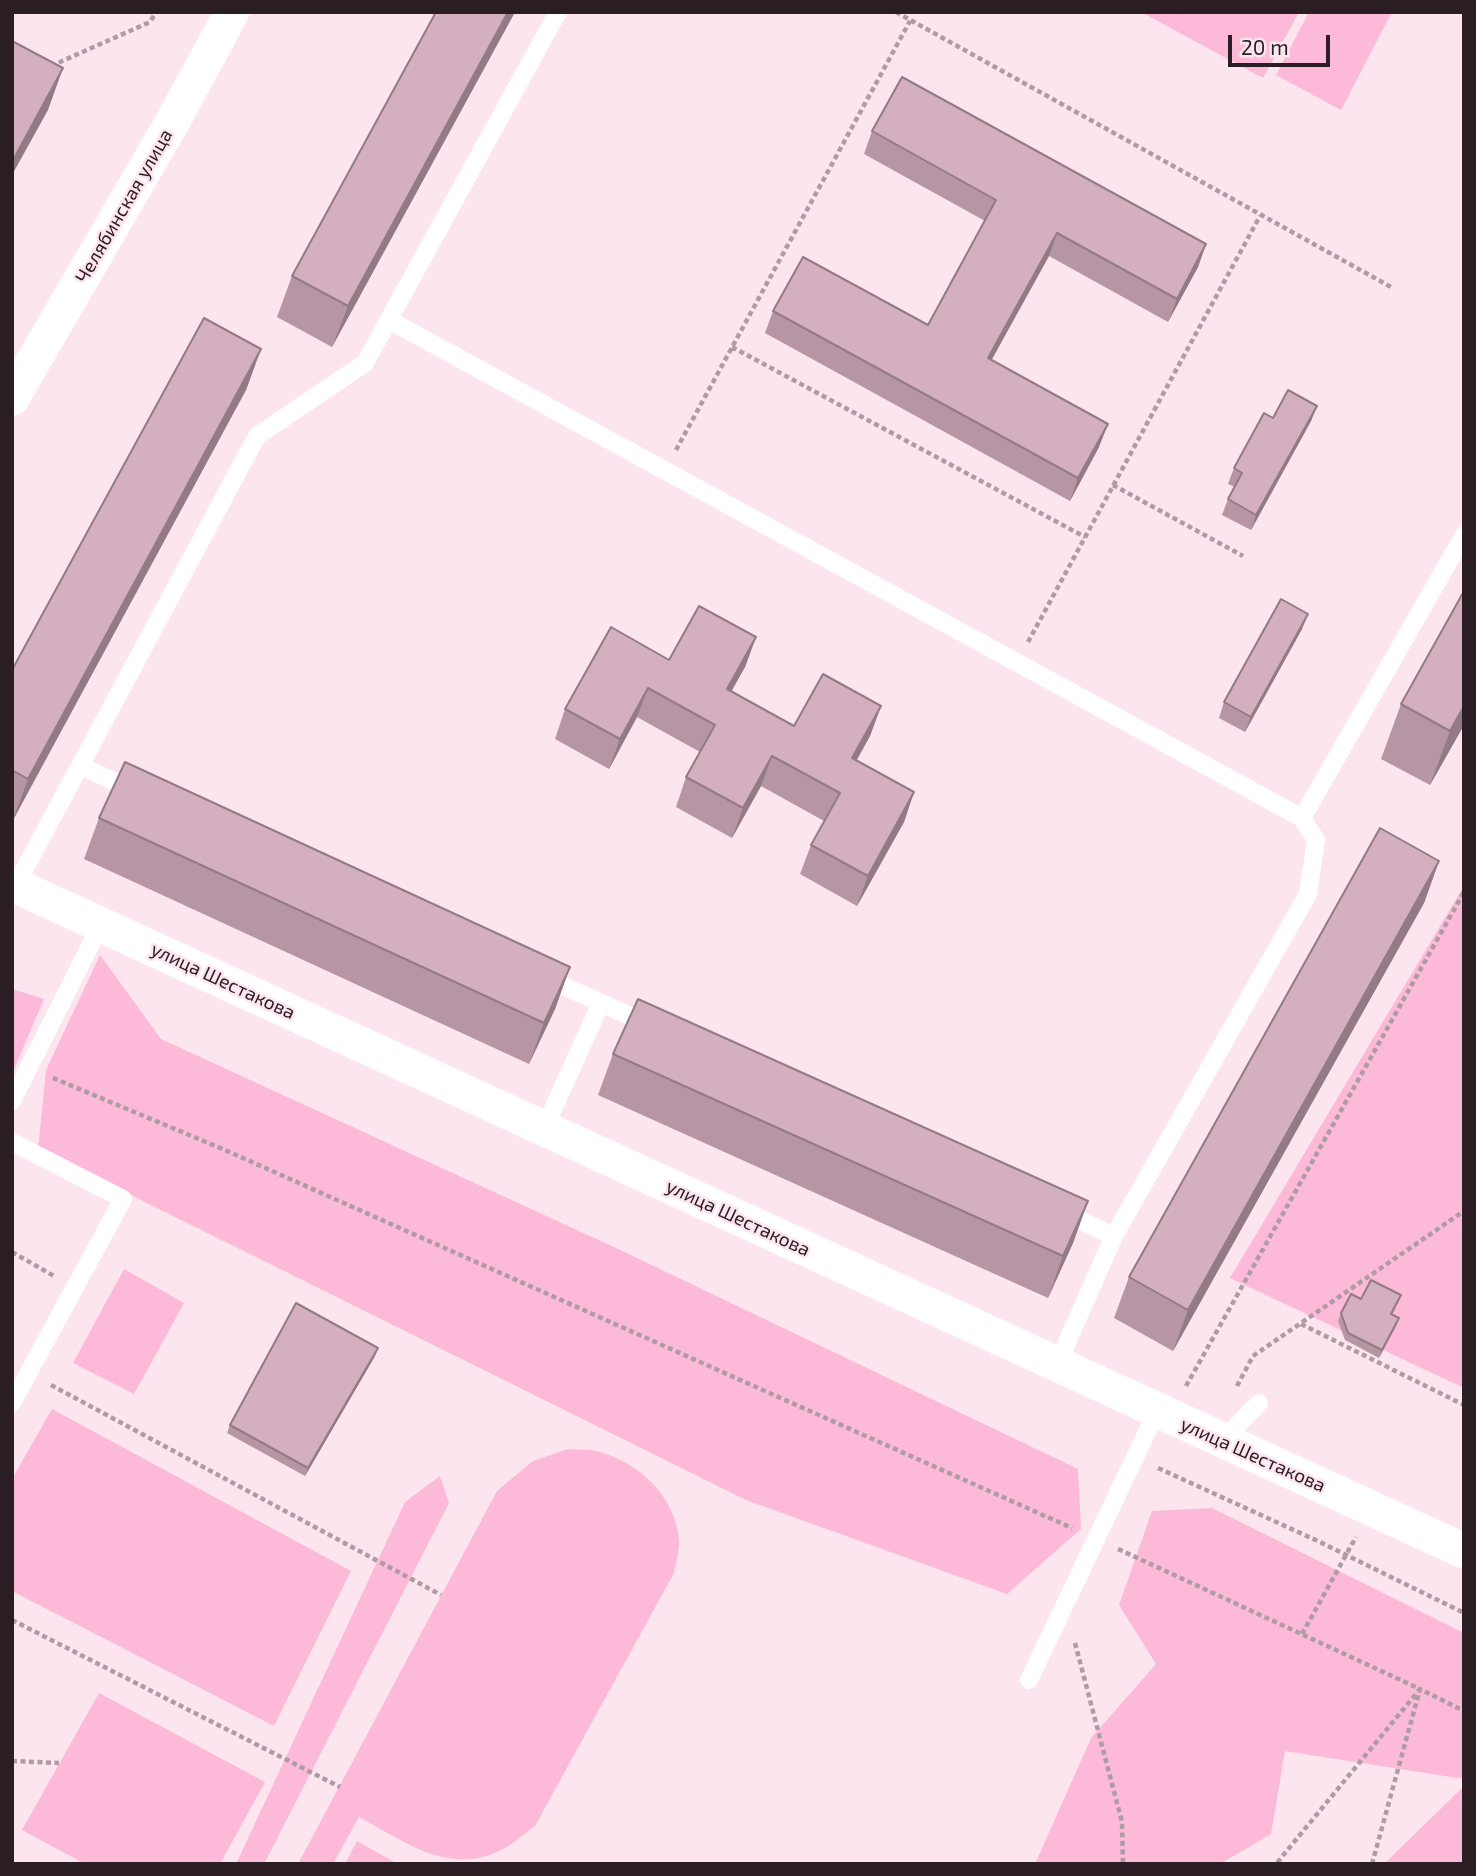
<!DOCTYPE html>
<html>
<head>
<meta charset="utf-8">
<style>
	body { margin:0 }
	#map { position:relative; width:1476px; height:1876px; overflow:hidden; background:#fce5ef; font-family:"Exo 2",sans-serif }
	canvas { display:block }
	.frame { position:absolute; inset:0; border:14px solid #2b1d24; pointer-events:none }
	.scale { position:absolute; left:1228px; top:35px; width:102px; height:32px; box-sizing:border-box; border:4px solid #2b1d24; border-top:0; padding-left:9px; font-size:21px; line-height:24px; white-space:nowrap; color:#2b1d24; -webkit-text-stroke:5px #fce5ef; paint-order:stroke }
</style>
</head>
<body>
<div id="map">
<canvas width="1476" height="1876"></canvas>
<div class="frame"></div>
<div class="scale">20 m</div>
</div>
<script>
const g = document.querySelector('canvas').getContext('2d');
g.lineJoin = 'round';
function paint(path, color) {
  g.fillStyle = color;
  g.fill(path, 'evenodd');
}
function stroke(path, color, width, dash) {
  g.strokeStyle = color;
  g.lineWidth = width;
  g.lineCap = dash ? 'butt' : 'round';
  g.setLineDash(dash || []);
  g.stroke(path);
}
function write(font, color, halo, rows, align = 'center') {
  g.font = font + ' "Exo 2",sans-serif';
  g.lineWidth = 5;
  g.setLineDash([]);
  g.textBaseline = 'middle';
  g.strokeStyle = halo;
  g.fillStyle = color;
  for (const [text, x, y, turn = 0] of rows) {
    g.save();
    g.translate(x, y);
    g.rotate((+turn || 0) * Math.PI / 180);
    g.textAlign = isNaN(turn) ? turn : align;
    if (halo) g.strokeText(text, 0, 0);
    g.fillText(text, 0, 0);
    g.restore();
  }
}
const green = new Path2D(`
	M1141,12H1299L1263,78Z
	M1309,12H1392L1341,110L1276,75Z
	M1464,886V1388L1230,1278Z
	M100,955L161,1039L616,1248L1078,1469L1081,1529L1007,1594L746,1500L38,1149L46,1070Z
	M12,989L44,999L12,1074Z
	M124,1269L184,1303L134,1394L73,1363Z
	M52,1409L351,1571L274,1726L12,1591V1479Z
	M568,1449C577,1450 587,1449 596,1451C638,1461 676,1496 679,1541C679,1551 676,1563 674,1573L535,1826C524,1834 512,1845 499,1851C448,1876 402,1840 359,1817L333,1864H298L497,1491L533,1461Z
	M440,1476L449,1503L264,1864H236L405,1502Z
	M1212,1508L1464,1633V1779L1285,1751L1271,1834L1220,1864H1035L1091,1738L1156,1664L1119,1605L1152,1511Z
	M99,1693L265,1782L220,1864H85L22,1830Z
	M1464,1786V1864H1384Z
	M357,1841L398,1864H345Z`);
const path = new Path2D(`
	M896,12L1391,287
	M51,66L150,22L156,12
	M732,347L1085,537
	M676,450L910,21
	M1113,485L1243,556
	M1028,642L1260,216
	M53,1078L225,1150L1072,1528
	M12,1252L54,1276
	M1301,1324L1464,1405
	M51,1385L441,1595
	M1186,1386L1464,892
	M1237,1386L1253,1356L1464,1211
	M1158,1468L1320,1542L1464,1613
	M1118,1549L1420,1689L1276,1864
	M12,1620L340,1787
	M1302,1634L1356,1537
	M1075,1643L1122,1822L1123,1864
	M12,1761L59,1763
	M1372,1864L1420,1689L1464,1711`);
const lane = new Path2D(`
	M389,320L1302,818L1316,840L1308,894L1114,1236L1057,1365
	M80,766L136,791
	M1302,818L1464,535
	M16,885L257,436L365,363L558,12
	M544,977L652,1026
	M12,1101L101,924
	M544,1129L601,1003
	M12,1142L123,1199L12,1403
	M1060,1211L1114,1236
	M1222,1441L1259,1403
	M1029,1680L1157,1411`);
const street = new Path2D(`
	M12,398L173,121L232,12
	M12,884L1464,1551`);
const wall = new Path2D(`
	M436,12H515L332,347L277,317L292,276Z
	M872,131L1206,244L1198,267L1168,322L1049,256L991,360L1099,447L1070,501L765,333L773,311L928,325L985,221L864,154Z
	M261,349L246,390L13,820L12,670Z
	M1317,406L1311,421L1251,530L1222,515L1228,499L1235,487L1228,484L1234,468L1273,418Z
	M1302,629L1245,732L1219,718L1224,702Z
	M756,637L745,667L731,691L794,726L881,706L870,736L857,760L914,792L904,822L857,906L800,874L811,845L824,821L761,786L732,838L676,807L686,777L700,752L637,717L609,769L555,739L565,709L669,660Z
	M1401,704L1464,725L1430,785L1381,759Z
	M99,818L570,967L555,1009L529,1064L84,859Z
	M1439,861L1424,903L1173,1351L1114,1318L1129,1277Z
	M613,1054L1088,1201L1073,1243L1048,1298L598,1095Z
	M1401,1295L1392,1315L1399,1318L1379,1358L1345,1340L1338,1321L1341,1313Z
	M375,1356L305,1476L227,1433L230,1425Z`);
const shadedWall = new Path2D(`
	M508,12H515L332,347L348,306Z
	M63,68L48,110L12,175V162Z
	M1057,233L1049,256L980,381L988,358Z
	M1206,244L1198,267L1168,322L1177,299Z
	M261,349L246,390L13,820L28,779Z
	M1317,406L1311,421L1251,530L1256,515Z
	M1108,424L1099,447L1070,501L1078,478Z
	M1308,614L1302,629L1245,732L1251,717Z
	M756,637L745,667L716,719L727,689Z
	M648,688L637,717L609,769L620,739Z
	M881,706L870,736L841,787L852,758Z
	M1464,706V725L1430,785L1450,731Z
	M772,756L761,786L732,838L743,808Z
	M914,792L904,822L857,906L868,876Z
	M1439,861L1424,903L1173,1351L1188,1310Z
	M570,967L555,1009L529,1064L544,1023Z
	M1088,1201L1073,1243L1048,1298L1063,1256Z
	M1399,1318L1396,1326L1379,1358L1382,1350Z
	M378,1348L375,1356L305,1476L308,1468Z`);
const building = new Path2D(`
	M436,12H508L348,306L292,276Z
	M12,41L63,68L12,162Z
	M902,77L1206,244L1177,299L1057,233L988,358L1108,424L1078,478L773,311L803,257L928,325L996,200L872,131Z
	M204,318L261,349L28,779L12,770V670Z
	M1288,390L1317,406L1256,515L1228,499L1242,473L1234,468L1264,413L1273,418Z
	M1464,591V706L1450,731L1401,704Z
	M1281,599L1308,614L1251,717L1224,702Z
	M699,606L756,637L727,689L794,726L823,674L881,706L852,758L914,792L868,876L811,845L840,793L772,756L743,808L686,777L715,725L648,688L620,739L565,709L611,627L669,660Z
	M125,762L570,967L544,1023L99,818Z
	M1380,828L1439,861L1188,1310L1129,1277Z
	M638,999L1088,1201L1063,1256L613,1054Z
	M1371,1280L1401,1295L1391,1314L1399,1318L1382,1350L1348,1333L1341,1313L1351,1294L1361,1299Z
	M296,1303L378,1348L308,1468L230,1425Z`);
const streetNames = [
	["Челябинская улица",124,206,-60],
	["улица Шестакова",223,981,25],
	["улица Шестакова",738,1218,25],
	["улица Шестакова",1253,1455,24]
];
paint(green, '#fcb9d8');
stroke(path, '#af9ba4', 4.5, [5, 3.5]);
stroke(lane, '#fff', 18);
stroke(street, '#fff', 35);
paint(wall, '#b696a4');
paint(shadedWall, '#947a86');
paint(building, '#d4afbf');
stroke(building, '#947a86', 2);
write('19px', '#2b1d24', '#fce5ef', streetNames);
</script>
</body>
</html>
